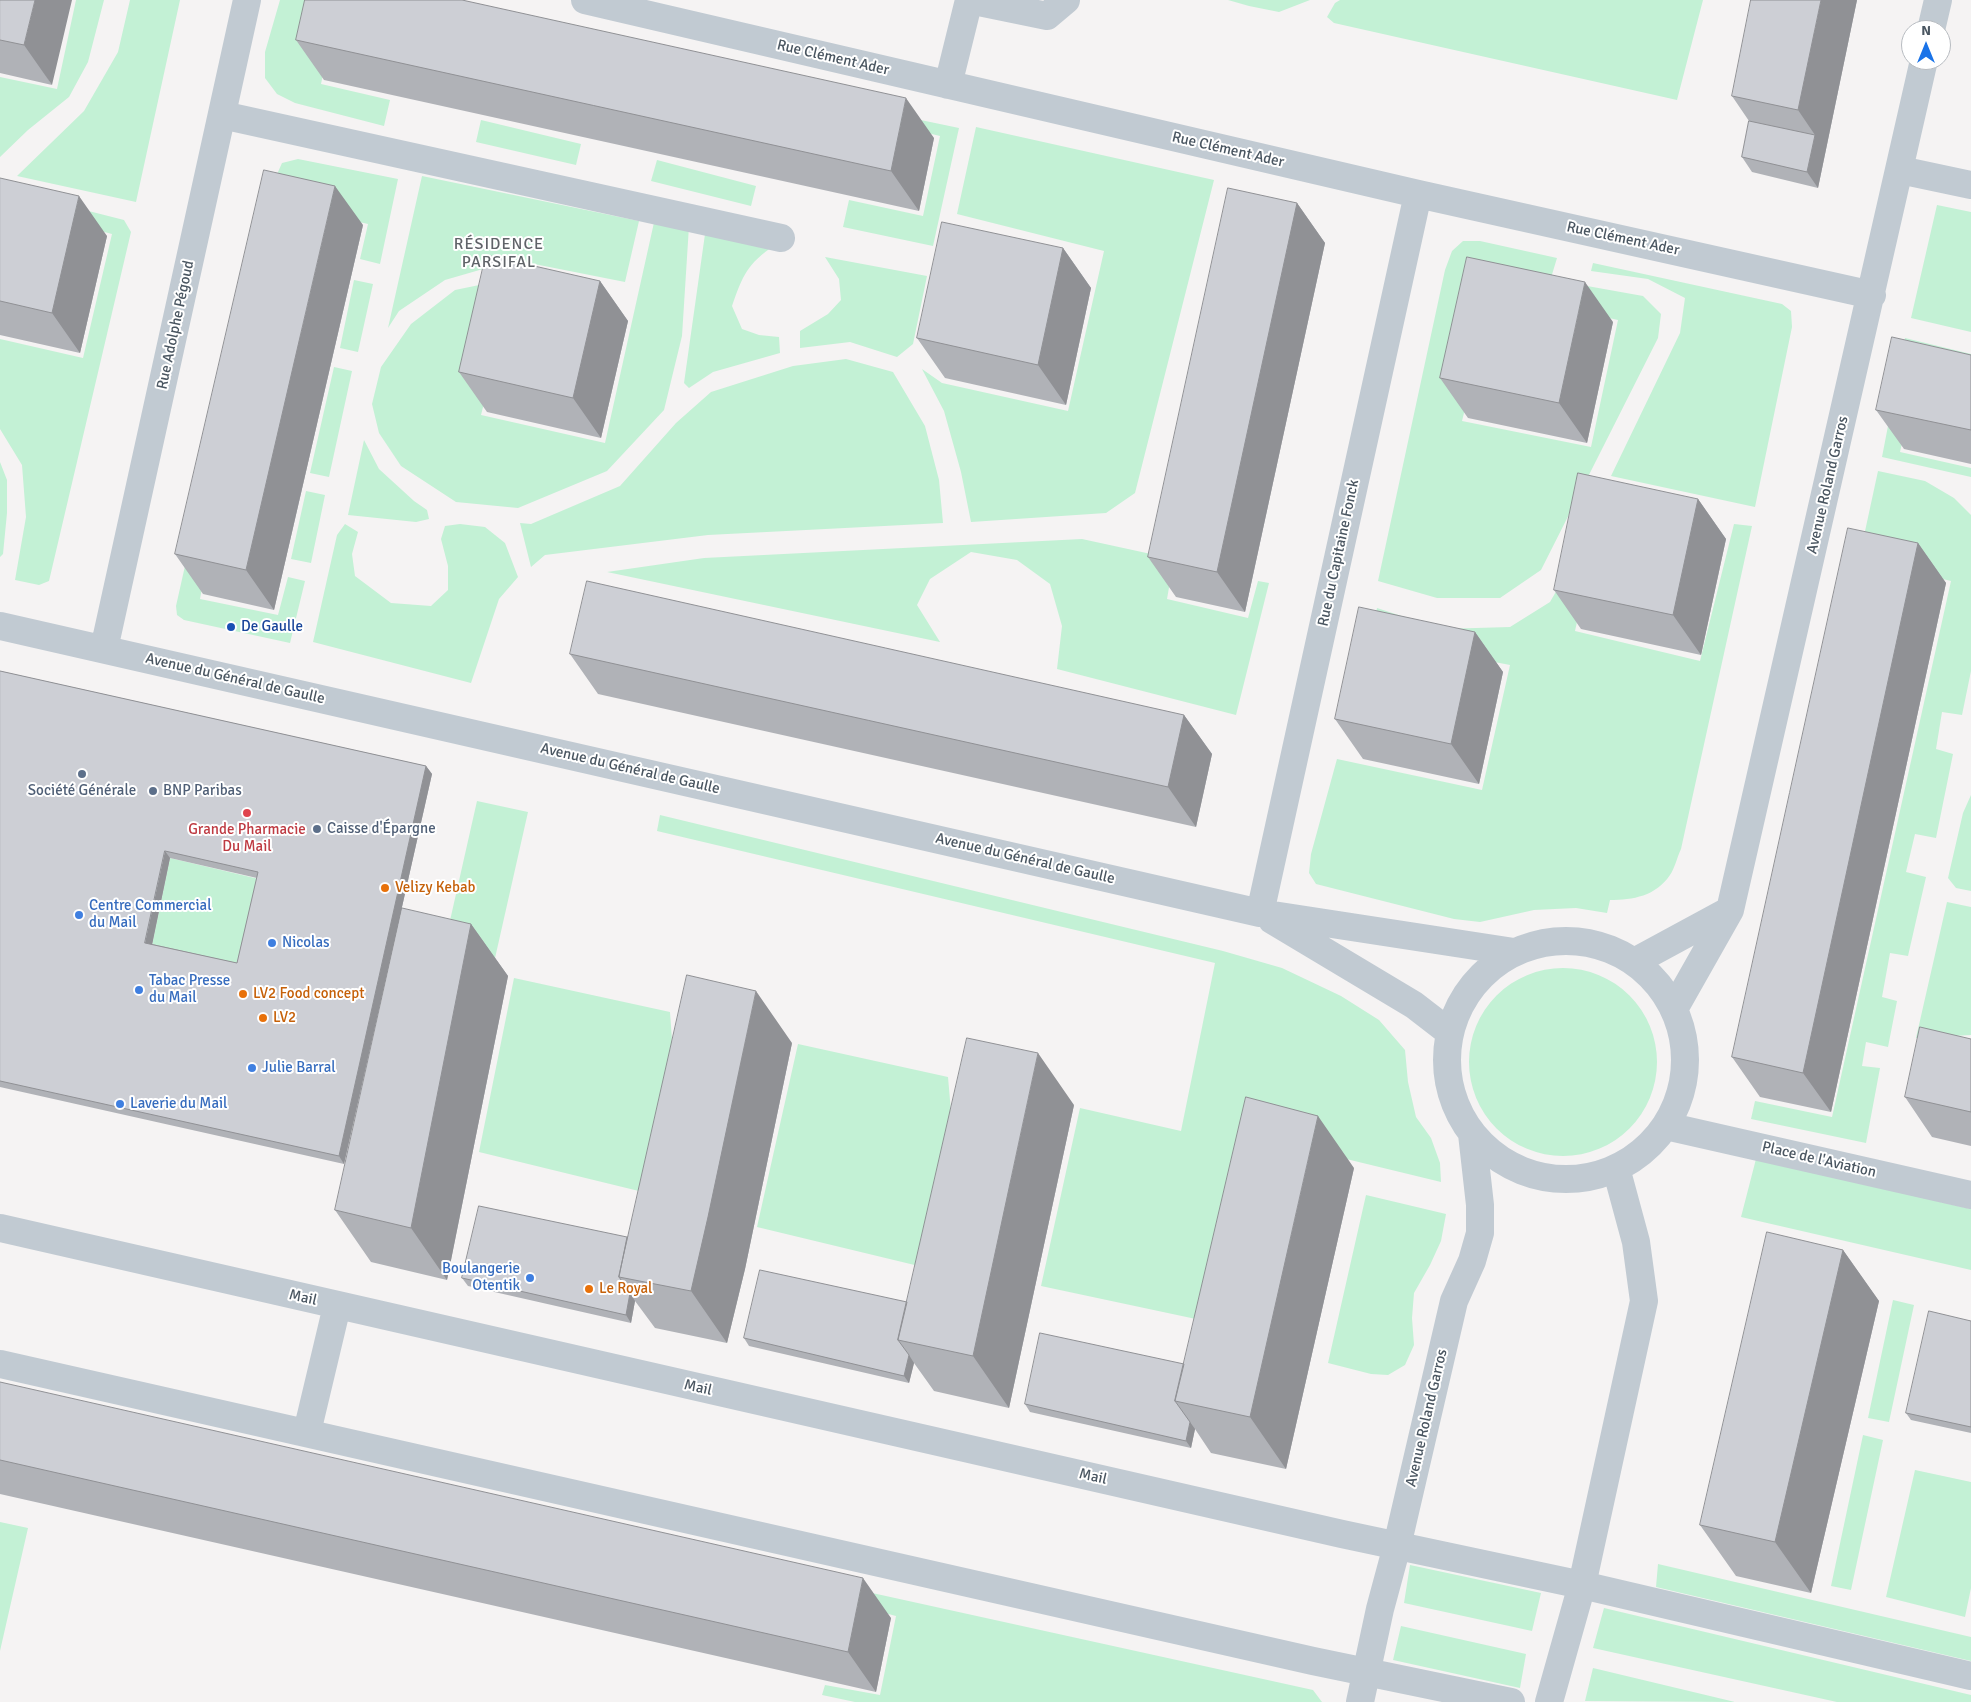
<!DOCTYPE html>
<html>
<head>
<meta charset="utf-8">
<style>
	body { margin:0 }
	#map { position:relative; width:1971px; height:1702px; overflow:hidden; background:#f5f3f3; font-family:Signika,sans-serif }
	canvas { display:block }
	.north { position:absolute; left:1901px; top:20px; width:50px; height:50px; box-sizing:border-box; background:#fff; border:1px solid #b7bbc0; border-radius:50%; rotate:0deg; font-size:14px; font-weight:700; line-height:20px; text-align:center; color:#4a5661 }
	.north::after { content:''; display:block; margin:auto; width:18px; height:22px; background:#1a73e8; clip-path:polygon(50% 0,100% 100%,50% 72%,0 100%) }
</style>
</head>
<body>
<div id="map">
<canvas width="1971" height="1702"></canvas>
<div class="north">N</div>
</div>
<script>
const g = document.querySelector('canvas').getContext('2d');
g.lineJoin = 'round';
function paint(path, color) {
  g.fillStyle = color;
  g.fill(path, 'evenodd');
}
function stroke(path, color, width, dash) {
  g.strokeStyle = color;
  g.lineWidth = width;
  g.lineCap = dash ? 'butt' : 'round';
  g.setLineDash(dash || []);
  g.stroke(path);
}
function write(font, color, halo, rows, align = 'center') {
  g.font = font + ' Signika,sans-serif';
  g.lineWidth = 4;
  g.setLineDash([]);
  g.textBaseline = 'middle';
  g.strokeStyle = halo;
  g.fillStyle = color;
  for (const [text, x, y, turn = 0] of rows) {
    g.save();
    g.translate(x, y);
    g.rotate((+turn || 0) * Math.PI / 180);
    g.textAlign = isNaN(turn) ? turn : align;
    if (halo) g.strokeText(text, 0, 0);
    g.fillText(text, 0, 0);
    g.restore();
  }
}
const green = new Path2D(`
	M76,0H104L88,62L69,97L28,130L0,157V77L57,89Z
	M130,0H180L136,202L17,176L84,111L118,52Z
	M280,0H414L338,2L321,84L390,100L384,126L295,103L277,94L265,78V52Z
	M1228,0H1310L1279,12L1249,6Z
	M1340,0H1703L1677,100L1334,23L1327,17L1335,3Z
	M868,109L959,128L933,246L843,227L849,200L923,216L940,136L866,118Z
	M481,120L581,144L576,165L476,142Z
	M976,127L1214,180L1135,493L1106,513L971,522L961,472L944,411L922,369L942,383L1068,411L1104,251L957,214Z
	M298,159L398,179L380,264L360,259L368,224L290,206L274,181L282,163Z
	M657,160L756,186L751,206L651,181Z
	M422,176L639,221L625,282L514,260L445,280L399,311L388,328Z
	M65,205L124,220L131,232L49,581L39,585L15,580L26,517L22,465L0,429V339L83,358L112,234L62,221Z
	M1937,205L1971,212V332L1911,318Z
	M655,218L689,226L682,336L664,410L607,471L518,508L456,502L401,466L379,433L372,404L381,367L411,324L455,290L523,276L513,288L481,415L605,443Z
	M706,227L775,245C747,264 743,275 732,306L742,329L759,335L779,337L780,353L713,372L689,388L684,383Z
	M1463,241H1480L1557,258L1544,301L1494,291L1462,421L1591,447L1618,320L1569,309L1576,284L1643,296L1661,314L1658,338L1541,570L1500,598H1437L1378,581L1445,270L1452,251Z
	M825,257L927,276L913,344L897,357L850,342L800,348V331L828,314L841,300L839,279Z
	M1593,263L1782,304L1791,311L1792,327L1755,507L1611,476L1680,333L1685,298L1648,279L1591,271Z
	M354,280L373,284L358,352L340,348Z
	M1905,338L1971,354V384L1918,373L1900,452L1971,468V477L1882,457Z
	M846,359L893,372L925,426L939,480L943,523L708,535L545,555L531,567L520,523L531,524L620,486L676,423L711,392L793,366Z
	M334,367L352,371L329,477L310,473Z
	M364,440L379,469L414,501L427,510L429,519L416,522L348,515Z
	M0,462L7,480V513L3,554L0,557Z
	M1878,471L1925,481L1954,498L1971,515V671L1962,715L1942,712L1936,749L1953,754L1936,838L1915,834L1906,872L1926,877L1908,956L1890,953L1882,997L1897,1001L1888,1047L1866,1042L1862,1066L1880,1068L1866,1143L1751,1119L1755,1101L1832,1117L1951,581L1859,559Z
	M306,491L325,495L311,563L291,559Z
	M1601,513L1575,631L1700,661L1734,524L1752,526L1681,849C1677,857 1675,868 1670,875C1656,896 1633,900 1610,900L1607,913L1576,908L1534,910L1480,922L1454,919L1316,884L1309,873L1311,854L1337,759L1482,790L1510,665L1371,638L1377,608L1441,629L1510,627L1550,602Z
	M345,524L358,532L352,554L355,576L391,603L431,606L448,590V566L441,539L445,526L460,524L485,527L505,543L518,577L499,599L471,683L313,642L337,535Z
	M1082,539L1174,559L1167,599L1248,618L1258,581L1269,583L1236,715L1057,669L1062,626L1050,584L1017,560L971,552L930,579L917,605L940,642L607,572L704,558Z
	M187,557L207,561L200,599L278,615L288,577L305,581L290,643L184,620L177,615L176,606Z
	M1971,795V891L1956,888L1948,878L1963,813Z
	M477,801L528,812L493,967L442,956Z
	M660,815L1223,951L1282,968L1341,996L1379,1020L1405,1050L1408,1082L1416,1117L1431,1138L1440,1163L1441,1182L1264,1139L1224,1325L1041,1286L1080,1108L1181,1131L1215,963L657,831Z
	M170,858L263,880L242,970L151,950Z
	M1947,902L1971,907V1035L1916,1038Z
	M1469 1062a94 94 0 1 1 188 0a94 94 0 1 1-188 0Z
	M514,978L670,1012L674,1068L647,1193L479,1152Z
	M798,1044L948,1077L955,1158L927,1268L757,1227Z
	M1756,1159L1971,1209V1270L1741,1217Z
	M1366,1195L1446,1214L1441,1241L1430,1265L1414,1293L1412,1318L1414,1345L1405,1365L1388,1375L1371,1374L1328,1363Z
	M1893,1300L1914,1305L1889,1422L1868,1418Z
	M1863,1435L1883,1440L1851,1590L1831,1586Z
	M1915,1470L1971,1482V1588L1965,1617L1886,1597Z
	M0,1522L28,1528L0,1651Z
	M1658,1564L1971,1637V1661L1656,1587Z
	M1410,1565L1541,1593L1532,1631L1404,1603Z
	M845,1587L1313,1690L1322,1702H855L822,1695L825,1685L880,1695L896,1616L843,1602Z
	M1604,1608L1971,1695V1702H1837L1593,1648Z
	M1401,1626L1526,1654L1520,1688L1393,1660Z
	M1593,1668L1735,1702L1585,1701Z`);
const minor = new Path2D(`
	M585,0L1418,194L1872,295
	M969,0L1047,16L1066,0
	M1931,30L1938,0
	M948,85L969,0
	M222,115L781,238
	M1900,170L1971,185
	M0,626L1260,913L1514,952
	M104,649L247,0
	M1260,913L1418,194
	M1272,920L1414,1005L1449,1032
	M1447 1060a119 119 0 1 1 238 0a119 119 0 1 1-238 0Z
	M1634,962L1730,910
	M1674,1009L1730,910L1924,60
	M1666,1126L1971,1195
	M0,1228L1342,1534L1582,1585L1971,1676
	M0,1364L1313,1661L1511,1702
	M307,1432L337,1306
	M1360,1702L1380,1609L1397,1546L1454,1301L1472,1261L1480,1233V1205L1472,1134
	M1549,1702L1582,1585L1644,1301L1636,1242L1616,1168`);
const wall = new Path2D(`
	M0,0L52,85L0,73Z
	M1857,0L1818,188L1752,172L1742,157L1749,121L1732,96Z
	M296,40L934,138L919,211L324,80Z
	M0,178L107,236L80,353L0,335Z
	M1297,203L1325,243L1245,612L1176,597L1148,557Z
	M363,225L274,610L203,594L175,554Z
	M1063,248L1091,288L1066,405L945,378L917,338Z
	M600,281L628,321L601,438L487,412L459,372Z
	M1613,322L1587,443L1468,418L1440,378Z
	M1971,355V464L1904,449L1876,410Z
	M1698,499L1726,539L1701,655L1581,629L1554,590Z
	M1918,543L1946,583L1831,1112L1760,1097L1732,1057Z
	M1475,632L1503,672L1479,784L1363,759L1335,719Z
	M570,654L1184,715L1212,754L1196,827L598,694Z
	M0,671L426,766L432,774L344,1164L0,1087ZM170,858L257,878L237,963L152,944Z
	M471,924L508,976L447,1280L371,1262L335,1210Z
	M1971,1039V1146L1932,1137L1905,1097Z
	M792,1043L745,1269L727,1343L655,1328L635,1301L631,1323L468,1286L462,1278L627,1237Z
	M1074,1105L1009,1408L934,1391L914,1363L909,1383L749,1346L744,1338L907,1302Z
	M1354,1168L1286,1469L1211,1453L1195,1429L1191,1448L1030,1412L1025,1404L1184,1364Z
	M1843,1250L1879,1301L1811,1593L1736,1576L1700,1525Z
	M1971,1321V1433L1911,1420L1906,1413Z
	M0,1382L891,1618L876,1692L0,1494Z`);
const shadedWall = new Path2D(`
	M35,0H72L52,85L24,45Z
	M1821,0H1857L1818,188L1807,172L1815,135L1798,110Z
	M906,98L934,138L919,211L891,171Z
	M335,186L363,225L274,610L246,570Z
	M79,196L107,236L80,353L52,313Z
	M1297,203L1325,243L1245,612L1217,572Z
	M1063,248L1091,288L1066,405L1038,365Z
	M600,281L628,321L601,438L573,398Z
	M1585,282L1613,322L1587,443L1559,403Z
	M1698,499L1726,539L1701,655L1673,615Z
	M1918,543L1946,583L1831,1112L1803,1073Z
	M1475,632L1503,672L1479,784L1451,744Z
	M1184,715L1212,754L1196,827L1168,787Z
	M426,766L432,774L344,1164L339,1156Z
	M165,851L170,858L151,950L145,943Z
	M471,924L508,976L447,1280L411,1228Z
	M756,991L792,1043L745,1269L727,1343L691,1291Z
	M1038,1053L1074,1105L1009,1408L973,1356Z
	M1318,1116L1354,1168L1286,1469L1250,1417Z
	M1843,1250L1879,1301L1811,1593L1775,1542Z
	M630,1293L635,1301L631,1323L626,1315Z
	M909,1355L914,1363L909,1383L904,1376Z
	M1190,1422L1195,1429L1191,1448L1186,1441Z
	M863,1578L891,1618L876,1692L848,1652Z`);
const building = new Path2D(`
	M0,0H35L24,45L0,40Z
	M305,0H462L906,98L891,171L296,40Z
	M1751,0H1821L1798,110L1732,96Z
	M1749,121L1815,135L1807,172L1742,157Z
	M264,170L335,186L246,570L175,554Z
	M0,178L79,196L52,313L0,301Z
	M1228,188L1297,203L1217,572L1148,557Z
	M942,222L1063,248L1038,365L917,338Z
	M486,255L600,281L573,398L459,372Z
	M1467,257L1585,282L1559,403L1440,378Z
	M1892,337L1971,355V430L1876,410Z
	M1578,473L1698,499L1673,615L1554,590Z
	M1848,528L1918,543L1803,1073L1732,1057Z
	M587,581L1184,715L1168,787L570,654Z
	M1359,607L1475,632L1451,744L1335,719Z
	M0,671L426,766L339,1156L0,1081ZM165,851L258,872L237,963L145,943Z
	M402,908L471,924L411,1228L335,1210Z
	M687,975L756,991L708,1217L691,1291L619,1277Z
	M1920,1027L1971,1039V1112L1905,1097Z
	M967,1038L1038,1053L973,1356L898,1340Z
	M1246,1097L1318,1116L1250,1417L1175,1401Z
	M479,1206L627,1237L619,1277L630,1293L626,1315L462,1278Z
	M1767,1232L1843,1250L1775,1542L1700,1525Z
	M760,1270L907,1302L898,1340L909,1355L904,1376L744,1338Z
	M1929,1311L1971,1321V1427L1906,1413Z
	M1040,1333L1184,1364L1175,1401L1190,1422L1186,1441L1025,1404Z
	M0,1382L863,1578L848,1652L0,1460Z`);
const markers = [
	[231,627,5,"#1a4fb4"],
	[82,774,5,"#5c6f8a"],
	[153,791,5,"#5c6f8a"],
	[247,813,5,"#e0444e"],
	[317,829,5,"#5c6f8a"],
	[385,888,5,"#e8710a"],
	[79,915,5,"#3f7fe0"],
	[272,943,5,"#3f7fe0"],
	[139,990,5,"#3f7fe0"],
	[243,994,5,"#e8710a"],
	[263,1018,5,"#e8710a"],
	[252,1068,5,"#3f7fe0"],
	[120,1104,5,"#3f7fe0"],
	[530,1278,5,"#3f7fe0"],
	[589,1289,5,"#e8710a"]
];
const streetNames = [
	["Rue Clément Ader",833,58,13],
	["Rue Clément Ader",1228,150,13],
	["Rue Clément Ader",1623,239,12],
	["Rue Adolphe Pégoud",176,325,-78],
	["Avenue Roland Garros",1828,485,-77],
	["Rue du Capitaine Fonck",1339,553,-78],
	["Avenue du Général de Gaulle",235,679,13],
	["Avenue du Général de Gaulle",630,769,13],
	["Avenue du Général de Gaulle",1025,859,13],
	["Place de l'Aviation",1819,1160,13],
	["Mail",303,1298,13],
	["Mail",698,1388,13],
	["Avenue Roland Garros",1427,1418,-77],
	["Mail",1093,1477,13]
];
const transitNames = [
	["De Gaulle",241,627]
];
const serviceNames = [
	["Société Générale",82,791,"center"],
	["BNP Paribas",163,791],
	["Caisse d'Épargne",327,829]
];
const healthNames = [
	["Grande Pharmacie",247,830],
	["Du Mail",247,847]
];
const foodNames = [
	["Velizy Kebab",395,888],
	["LV2 Food concept",253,994],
	["LV2",273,1018],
	["Le Royal",599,1289]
];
const shopNames = [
	["Centre Commercial",89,906],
	["du Mail",89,923],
	["Nicolas",282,943],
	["Tabac Presse",149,981],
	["du Mail",149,998],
	["Julie Barral",262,1068],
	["Laverie du Mail",130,1104],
	["Boulangerie",520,1269,"right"],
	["Otentik",520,1286,"right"]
];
const neighbourhoodNames = [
	["RÉSIDENCE",499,245],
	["PARSIFAL",499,263]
];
paint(green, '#c3f1d5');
stroke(minor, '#c1cad2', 28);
paint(wall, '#b0b2b7');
paint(shadedWall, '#909195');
paint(building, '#cdcfd5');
stroke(building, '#909195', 1);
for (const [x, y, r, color] of markers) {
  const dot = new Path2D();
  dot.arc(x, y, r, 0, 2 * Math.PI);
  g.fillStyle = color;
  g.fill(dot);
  stroke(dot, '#fff', 2);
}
write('15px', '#4a5661', '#fff', streetNames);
write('15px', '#164399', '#fff', transitNames, 'left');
write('15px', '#4e5e75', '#fff', serviceNames, 'left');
write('15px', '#be3a42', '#fff', healthNames);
write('15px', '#c56008', '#fff', foodNames, 'left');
write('15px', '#366cbe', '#fff', shopNames, 'left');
g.letterSpacing = '1px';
write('16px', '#5f6368', '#fff', neighbourhoodNames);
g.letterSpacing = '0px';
</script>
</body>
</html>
